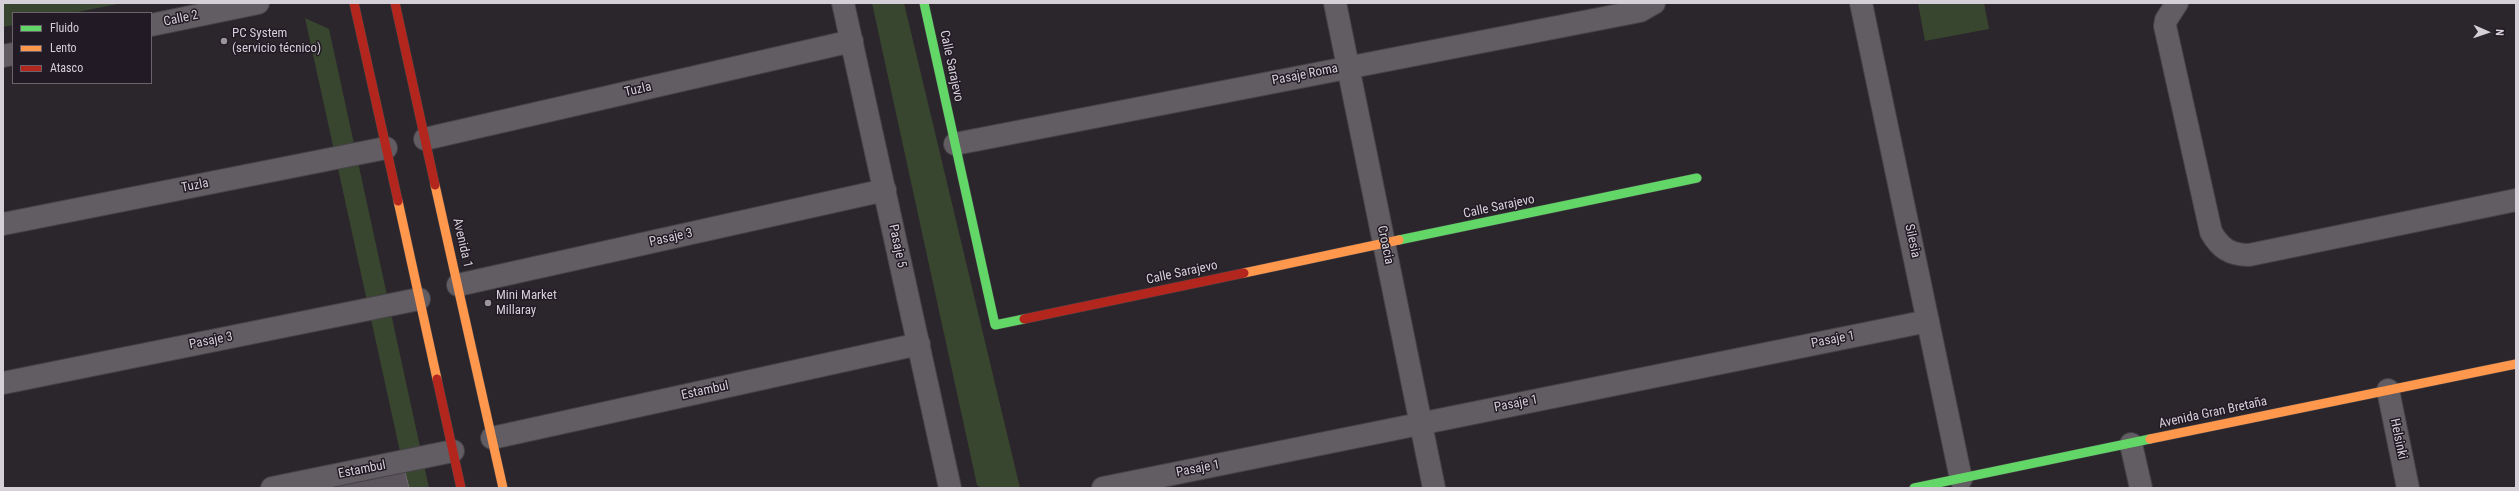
<!DOCTYPE html>
<html>
<head>
<meta charset="utf-8">
<style>
	body { margin:0 }
	#map { position:relative; width:2519px; height:491px; overflow:hidden; background:#2b262c; font-family:"Roboto Condensed",sans-serif }
	canvas { display:block }
	.frame { position:absolute; inset:0; border:4px solid #d5d0d7; pointer-events:none }
	.legend { position:absolute; left:12px; top:12px; width:140px; height:72px; box-sizing:border-box; background:#221a25; border:1px solid #6a636c; margin:0; padding:5px 7px; list-style:none; font-size:12px; color:#d5d0d7 }
	.legend li { display:flex; align-items:center; gap:8px; height:20px }
	.legend b { width:20px; border:1px solid #6a636c }
	.north { position:absolute; left:2467px; top:12px; width:40px; height:40px; -webkit-text-stroke:3px #221a25; paint-order:stroke; rotate:92deg; font-size:11px; font-weight:700; line-height:16px; text-align:center; color:#d5d0d7 }
	.north::after { content:''; display:block; margin:auto; width:14px; height:18px; background:#d5d0d7; clip-path:polygon(50% 0,100% 100%,50% 72%,0 100%) }
</style>
</head>
<body>
<div id="map">
<canvas width="2519" height="491"></canvas>
<div class="frame"></div>
<ul class="legend">
<li><b style="height:5px;background:#63d668"></b>Fluido</li>
<li><b style="height:5px;background:#ff974d"></b>Lento</li>
<li><b style="height:5px;background:#b3261e"></b>Atasco</li>
</ul>
<div class="north">N</div>
</div>
<script>
const g = document.querySelector('canvas').getContext('2d');
g.lineJoin = 'round';
function paint(path, color) {
  g.fillStyle = color;
  g.fill(path, 'evenodd');
}
function stroke(path, color, width, dash) {
  g.strokeStyle = color;
  g.lineWidth = width;
  g.lineCap = dash ? 'butt' : 'round';
  g.setLineDash(dash || []);
  g.stroke(path);
}
function write(font, color, halo, rows, align = 'center') {
  g.font = font + ' "Roboto Condensed",sans-serif';
  g.lineWidth = 3;
  g.setLineDash([]);
  g.textBaseline = 'middle';
  g.strokeStyle = halo;
  g.fillStyle = color;
  for (const [text, x, y, turn = 0] of rows) {
    g.save();
    g.translate(x, y);
    g.rotate((+turn || 0) * Math.PI / 180);
    g.textAlign = isNaN(turn) ? turn : align;
    if (halo) g.strokeText(text, 0, 0);
    g.fillText(text, 0, 0);
    g.restore();
  }
}
const green = new Path2D(`
	M3,3H122L73,13H13V25L3,27Z
	M872,3H904L1020,488H981L977,485Z
	M1918,3H1984L1989,29L1925,41Z
	M305,18L329,29L429,488H408Z`);
const building = new Path2D(`
	M403,464L409,488H324L323,481Z
	M307,485L308,488H294Z`);
const street = new Path2D(`
	M843,3L950,488
	M1335,3L1434,488
	M1861,3L1961,479
	M2177,3L2166,20L2165,26L2211,232C2220,248 2230,255 2249,255L2516,200
	M151,25L258,3
	M3,56L13,54
	M425,139L852,41
	M955,144L1640,11L1654,3
	M3,224L386,148
	M458,285L885,190
	M3,383L419,299
	M2388,390L2408,488
	M492,438L919,344
	M2131,444L2141,488
	M272,488L453,451
	M1103,488L1928,321`);
const fast = new Path2D(`
	M924,3L995,325L1024,319
	M1399,240L1697,178
	M1914,488L2150,439`);
const slow = new Path2D(`
	M435,185L503,488
	M398,201L437,379
	M1244,273L1399,240
	M2150,439L2516,364`);
const jam = new Path2D(`
	M354,3L398,201
	M395,3L435,185
	M1024,319L1244,273
	M437,379L461,488`);
const markers = [
	[224,41,4,"#9a949b"],
	[488,303,4,"#9a949b"]
];
const streetNames = [
	["Calle 2",181,19,-12],
	["Calle Sarajevo",951,66,78],
	["Pasaje Roma",1305,75,-11],
	["Tuzla",638,90,-13],
	["Tuzla",195,186,-11],
	["Calle Sarajevo",1499,207,-12],
	["Pasaje 3",671,238,-13],
	["Silesia",1912,241,78],
	["Avenida 1",462,243,77],
	["Croacia",1385,245,78],
	["Pasaje 5",897,246,78],
	["Calle Sarajevo",1182,273,-12],
	["Pasaje 1",1833,340,-11],
	["Pasaje 3",211,341,-11],
	["Estambul",705,391,-12],
	["Pasaje 1",1516,404,-11],
	["Avenida Gran Bretaña",2213,413,-12],
	["Helsinki",2398,439,78],
	["Pasaje 1",1198,469,-11],
	["Estambul",362,470,-11]
];
const poiNames = [
	["PC System",232,34],
	["(servicio técnico)",232,49],
	["Mini Market",496,296],
	["Millaray",496,311]
];
paint(green, '#39462f');
paint(building, '#5b545d');
stroke(building, '#6e6770', 1);
stroke(street, '#454247', 24);
stroke(fast, '#454247', 10);
stroke(slow, '#454247', 10);
stroke(jam, '#454247', 10);
stroke(street, '#615d62', 22);
stroke(fast, '#63d668', 9);
stroke(slow, '#ff974d', 9);
stroke(jam, '#b3261e', 9);
for (const [x, y, r, color] of markers) {
  const dot = new Path2D();
  dot.arc(x, y, r, 0, 2 * Math.PI);
  g.fillStyle = color;
  g.fill(dot);
  stroke(dot, '#221a25', 1.5);
}
write('13px', '#d5d0d7', '#221a25', streetNames);
write('13px', '#d5d0d7', '#221a25', poiNames, 'left');
</script>
</body>
</html>
